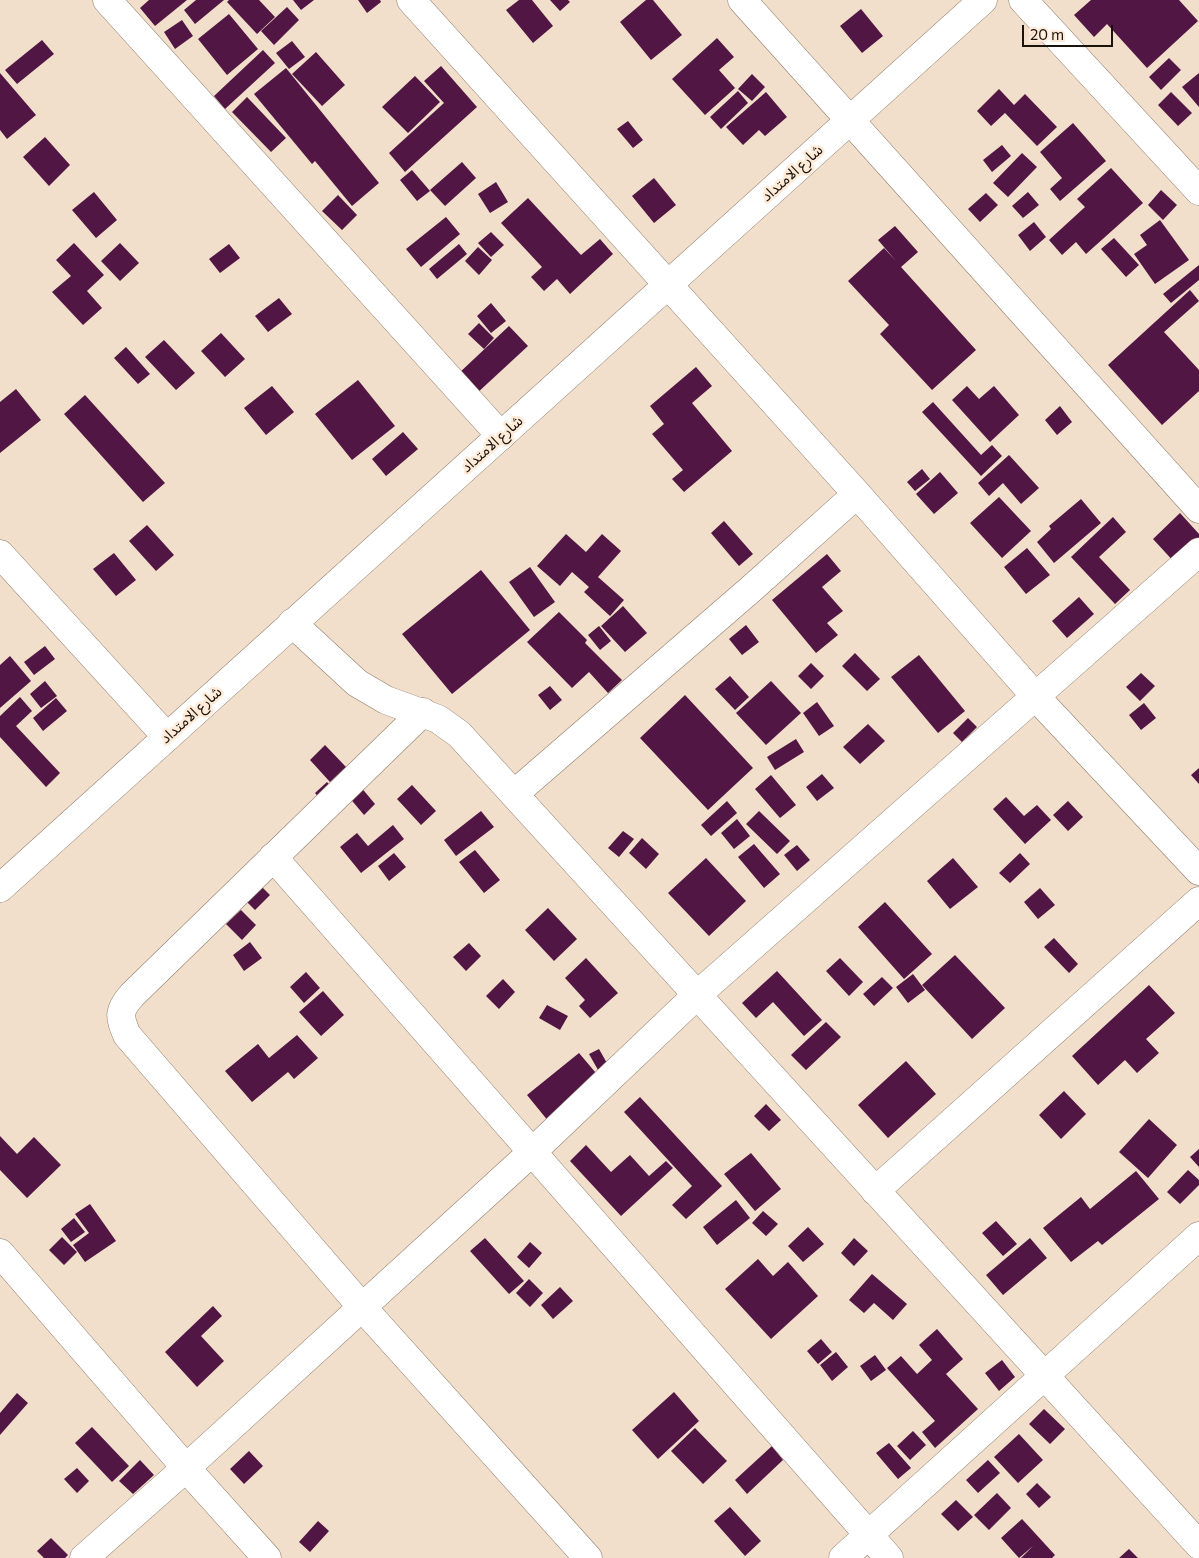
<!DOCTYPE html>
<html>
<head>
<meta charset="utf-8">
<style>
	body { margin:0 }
	#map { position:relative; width:1199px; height:1558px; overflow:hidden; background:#f1decb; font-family:Commissioner,sans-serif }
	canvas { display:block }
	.scale { position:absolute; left:1022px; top:25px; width:91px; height:22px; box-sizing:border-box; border:2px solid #19130c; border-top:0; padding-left:6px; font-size:15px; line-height:18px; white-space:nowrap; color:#19130c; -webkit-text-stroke:4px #ffebd8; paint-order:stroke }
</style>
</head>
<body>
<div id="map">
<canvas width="1199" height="1558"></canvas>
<div class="scale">20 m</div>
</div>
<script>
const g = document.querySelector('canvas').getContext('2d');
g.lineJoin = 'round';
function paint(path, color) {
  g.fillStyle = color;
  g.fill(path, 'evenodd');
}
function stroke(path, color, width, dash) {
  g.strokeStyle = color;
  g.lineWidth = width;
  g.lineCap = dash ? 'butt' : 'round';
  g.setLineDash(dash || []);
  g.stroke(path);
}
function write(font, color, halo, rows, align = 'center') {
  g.font = font + ' Commissioner,"Noto Sans Arabic",sans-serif';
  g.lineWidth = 5;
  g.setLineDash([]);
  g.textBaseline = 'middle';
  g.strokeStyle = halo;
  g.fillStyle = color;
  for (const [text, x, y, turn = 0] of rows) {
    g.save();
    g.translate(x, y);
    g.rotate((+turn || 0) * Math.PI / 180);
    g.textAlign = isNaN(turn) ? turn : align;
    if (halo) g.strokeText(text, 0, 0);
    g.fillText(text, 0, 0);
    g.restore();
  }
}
const building = new Path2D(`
	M149,0H187L155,26L140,8Z
	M196,0H224L195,24L184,10Z
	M229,0H259L275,17L257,34L227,2Z
	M293,0H314L301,10Z
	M358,0H380L381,2L367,13Z
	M519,0H532L553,26L533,43L506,10Z
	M550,0H568L570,2L560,11Z
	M646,0H653L682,35L651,60L620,22Z
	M1091,0H1179L1198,21L1147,68L1107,24L1094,37L1074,15Z
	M287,7L299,20L274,45L261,31Z
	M861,9L883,36L862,53L840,26Z
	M229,14L258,49L227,75L198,39Z
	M182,20L193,36L175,49L164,32Z
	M717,38L734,57L719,70L735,88L705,115L672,79Z
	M42,40L54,54L17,84L5,70Z
	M292,41L305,57L289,69L276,53Z
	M263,50L275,63L225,109L214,96Z
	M316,52L345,85L322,106L292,74Z
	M1169,58L1181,70L1161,90L1149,77Z
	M441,66L477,107L405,172L389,153L444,103L424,81Z
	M286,68L379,183L352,206L315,161L312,164L254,94Z
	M0,73L36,115L7,139L0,130Z
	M1199,73V107L1182,87Z
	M752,74L765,87L752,101L738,89Z
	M415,76L440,102L408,133L382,107Z
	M999,89L1014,105L1025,94L1057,127L1037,146L1005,113L991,126L977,111Z
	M738,91L748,103L721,129L710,117Z
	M766,92L787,117L765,136L759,130L743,145L726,127Z
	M1171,92L1192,113L1178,126L1158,105Z
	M247,97L286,138L271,152L232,112Z
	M628,121L643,140L633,148L617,129Z
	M1073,123L1106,161L1060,201L1050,189L1062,178L1040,152Z
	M45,137L70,165L49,186L23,157Z
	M1002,145L1011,156L992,172L983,160Z
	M1022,153L1037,167L1008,197L993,183Z
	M462,162L476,178L445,206L430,190Z
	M1111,168L1143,203L1086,254L1076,242L1062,255L1049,240L1085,207L1077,199Z
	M412,170L430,191L417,201L400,180Z
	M654,178L676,205L654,223L632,196Z
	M496,182L508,202L490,213L478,194Z
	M1161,190L1177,205L1163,220L1148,205Z
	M94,192L117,220L96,238L72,210Z
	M1028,192L1039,205L1023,218L1012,206Z
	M986,193L998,205L980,222L968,209Z
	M338,195L357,215L342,230L322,211Z
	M528,198L581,255L600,239L613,254L570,294L557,279L544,291L531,277L542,267L501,223Z
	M446,217L460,234L421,267L406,249Z
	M1160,220L1189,260L1155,284L1134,254L1147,245L1140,235Z
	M1034,222L1046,237L1030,251L1018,235Z
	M895,226L918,252L901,267L976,350L932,390L880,334L889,325L848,281L884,248L896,261L878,240Z
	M491,232L504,245L491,257L478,243Z
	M1114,238L1139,265L1126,277L1101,249Z
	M74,243L104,275L87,291L102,308L83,325L52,292L71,276L56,260Z
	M120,243L139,263L120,281L101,261Z
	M229,244L240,258L220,273L209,259Z
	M459,244L467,254L437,279L429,269Z
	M478,247L492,260L479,275L465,261Z
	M1199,265V280L1171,303L1163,294Z
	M1190,290L1199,301L1164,332L1199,370V391L1162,425L1108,365Z
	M279,298L292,314L268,332L255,316Z
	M491,303L506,321L491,333L477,316Z
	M479,323L494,338L484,349L468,334Z
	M509,326L528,346L475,395L457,375Z
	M221,333L245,359L225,377L201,351Z
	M164,340L195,373L176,390L145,357Z
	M126,347L150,374L138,384L114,358Z
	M696,367L712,386L692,403L732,451L684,492L672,479L683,470L652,434L664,424L650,406Z
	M358,380L395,426L352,460L315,414Z
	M272,386L294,412L266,435L244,408Z
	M967,386L979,399L994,386L1019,415L990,442L952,400Z
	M16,389L41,420L0,453V402Z
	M85,395L165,483L143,502L64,414Z
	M933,402L981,455L992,445L1002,456L981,476L922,412Z
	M1060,406L1072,422L1057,435L1045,420Z
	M403,432L418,449L386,476L372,459Z
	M1009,455L1039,488L1021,504L1003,483L989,496L978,483Z
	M922,469L930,479L915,491L907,482Z
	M940,472L958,493L934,514L916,494Z
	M999,497L1031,531L1002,558L970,523Z
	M1081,499L1101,523L1054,563L1037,542L1051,529L1049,526Z
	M1180,513L1199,534V542L1176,564L1153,539Z
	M1113,517L1126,532L1099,557L1130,590L1115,604L1071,557Z
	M724,521L753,554L739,566L711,533Z
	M147,525L174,555L156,571L129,541Z
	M566,534L586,552L602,534L621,551L598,577L624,600L610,616L584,592L589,587L572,572L560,586L537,566Z
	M1027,548L1050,575L1026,594L1004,567Z
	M114,553L136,580L116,596L93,569Z
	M827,554L841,571L822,587L843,611L827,623L838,635L816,653L772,600Z
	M530,567L555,602L534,617L509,582Z
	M481,570L530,630L452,694L402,634Z
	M1079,597L1094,614L1067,638L1052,621Z
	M623,606L647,633L625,652L601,626Z
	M559,612L587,640L585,643L622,680L608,693L589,672L572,688L527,642Z
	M746,625L759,642L742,655L729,639Z
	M599,626L611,641L600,650L588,635Z
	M45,646L55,659L34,675L24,662Z
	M855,653L880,679L867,691L842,666Z
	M919,655L965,711L938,733L891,677Z
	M10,656L31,681L0,708V665Z
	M811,663L824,676L811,689L798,676Z
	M1141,673L1155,686L1140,701L1126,687Z
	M730,676L749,697L735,710L715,689Z
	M45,681L57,696L41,708L30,694Z
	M771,681L801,713L766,745L736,713Z
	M550,686L562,700L550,710L538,695Z
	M685,695L753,768L708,810L640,738Z
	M20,697L32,711L16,726L60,773L46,787L0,737V716Z
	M56,698L67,711L43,731L33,718Z
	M817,702L834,726L819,736L803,713Z
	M1144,703L1156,718L1141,730L1129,715Z
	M968,718L977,727L962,742L953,733Z
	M868,724L885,741L860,764L843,747Z
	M796,739L804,752L775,770L767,757Z
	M325,745L346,767L330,782L310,760Z
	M1199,768V784L1191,775Z
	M822,774L834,788L817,801L806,787Z
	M771,775L796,805L780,818L755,789Z
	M355,780L375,804L364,815L343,790Z
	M327,782L340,796L327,807L315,793Z
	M412,785L436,811L421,825L397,799Z
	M1006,797L1024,816L1037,805L1051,820L1025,844L993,809Z
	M727,801L737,813L711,836L701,825Z
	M1068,801L1083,817L1068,831L1053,815Z
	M481,811L494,827L456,856L444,840Z
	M759,811L790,841L777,854L746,824Z
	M737,819L750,836L734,849L721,833Z
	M393,825L404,839L361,873L340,847L357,833L368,846Z
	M623,831L634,839L619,857L608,848Z
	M642,838L659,854L646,869L629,853Z
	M754,844L780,874L764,888L738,857Z
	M797,845L810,860L797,871L784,855Z
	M475,850L500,880L484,893L459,862Z
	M394,853L406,867L389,881L378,866Z
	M1020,853L1030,864L1010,883L999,873Z
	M706,858L746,901L709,936L668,893Z
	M953,858L978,887L950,909L927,881Z
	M259,884L270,895L255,910L244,899Z
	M1040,888L1055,905L1038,919L1024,902Z
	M885,902L932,954L904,979L858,927Z
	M548,908L577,939L554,961L525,930Z
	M241,910L256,925L242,940L226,924Z
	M1054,938L1078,964L1069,973L1044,947Z
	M250,942L262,958L244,971L233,955Z
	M469,943L481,956L466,971L453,957Z
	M955,955L1005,1008L972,1039L922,985Z
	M586,958L618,993L590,1018L579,1006L585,1000L565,978Z
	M840,958L863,982L849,996L826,971Z
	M777,971L822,1020L804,1036L773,1002L756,1018L742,1003Z
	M306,972L320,988L304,1003L290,987Z
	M913,974L925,990L908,1003L896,987Z
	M882,977L893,988L874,1006L863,994Z
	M503,979L515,992L499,1009L486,996Z
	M1149,985L1175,1013L1146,1039L1159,1053L1137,1073L1125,1060L1098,1085L1072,1056Z
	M323,991L344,1015L321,1036L299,1012Z
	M547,1005L568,1016L560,1030L539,1018Z
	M826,1022L841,1037L806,1070L791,1055Z
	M297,1035L318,1058L294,1079L288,1072L252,1102L225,1071L258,1044L269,1058Z
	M599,1049L612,1072L602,1077L589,1054Z
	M579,1053L601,1079L549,1122L527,1095Z
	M906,1061L936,1094L888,1138L858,1105Z
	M1064,1091L1086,1114L1061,1139L1039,1115Z
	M640,1097L722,1186L686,1219L672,1205L692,1186L624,1112Z
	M766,1104L781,1120L769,1131L754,1116Z
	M1149,1119L1177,1145L1148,1178L1119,1152Z
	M0,1136L17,1154L34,1137L61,1165L27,1198L0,1170Z
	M586,1145L611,1172L630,1155L649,1176L666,1161L673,1168L621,1216L570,1161Z
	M1199,1149V1167L1190,1157Z
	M751,1153L781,1189L755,1211L724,1174Z
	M1188,1170L1199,1180V1185L1180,1204L1167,1192Z
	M1136,1171L1159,1199L1102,1245L1098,1241L1071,1262L1043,1228L1081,1197L1090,1209Z
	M736,1200L750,1218L717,1245L703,1227Z
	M90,1204L116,1241L85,1262L73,1245L89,1233L75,1214Z
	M763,1211L778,1224L766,1236L752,1223Z
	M74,1218L85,1232L71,1242L61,1229Z
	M996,1221L1017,1244L1003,1256L982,1233Z
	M808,1227L824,1244L803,1262L788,1246Z
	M62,1237L77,1252L64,1265L49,1250Z
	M485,1238L524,1281L509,1294L470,1251Z
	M854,1238L868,1251L854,1266L841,1253Z
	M1030,1238L1047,1258L1003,1295L986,1275Z
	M530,1242L542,1253L529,1268L517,1257Z
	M758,1259L773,1276L788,1262L818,1296L771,1339L725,1289Z
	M872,1274L907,1304L893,1320L874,1303L864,1313L849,1300Z
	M529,1279L543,1293L530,1307L516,1293Z
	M560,1287L573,1301L553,1319L541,1305Z
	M213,1306L222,1316L201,1336L224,1361L197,1387L165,1352Z
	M937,1329L963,1359L946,1374L978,1409L935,1448L922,1432L935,1421L887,1368L901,1356L917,1374L932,1360L919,1345Z
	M821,1339L832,1352L818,1364L807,1351Z
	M836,1352L848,1367L832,1381L820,1365Z
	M875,1355L886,1370L871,1381L860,1366Z
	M1002,1360L1015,1377L999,1391L985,1373Z
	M674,1392L699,1421L658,1459L632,1430Z
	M17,1393L28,1403L0,1435V1413Z
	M1044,1409L1065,1429L1050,1444L1029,1424Z
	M92,1427L129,1466L112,1482L75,1443Z
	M695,1428L727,1461L703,1484L671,1451Z
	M913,1431L926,1445L910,1460L897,1446Z
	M1019,1434L1043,1460L1018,1483L994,1457Z
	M889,1443L911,1468L898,1479L876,1453Z
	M772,1446L783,1460L747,1494L735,1480Z
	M249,1451L263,1466L244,1484L230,1469Z
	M140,1460L154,1475L133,1494L119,1481Z
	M988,1460L1000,1473L978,1493L966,1480Z
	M77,1468L89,1481L77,1493L64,1479Z
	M1037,1483L1051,1497L1039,1508L1026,1494Z
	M997,1493L1011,1508L989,1530L974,1515Z
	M956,1500L973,1517L958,1531L941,1514Z
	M730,1507L761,1541L745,1556L714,1521Z
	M1022,1519L1055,1555L1052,1558H1021L1033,1546L1019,1558L1001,1538Z
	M318,1521L329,1531L310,1552L299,1542Z
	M51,1538L68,1555L65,1558H44L37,1551Z
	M1129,1549L1138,1558H1119Z`);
const street = new Path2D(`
	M107,0L501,436
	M411,0L857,494L1035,696L1199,871
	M742,0L1199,509
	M1023,0L1199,191
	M0,554L167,737
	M292,623L357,683L386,700L438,719L459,734L1199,1545
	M423,712L132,995C118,1011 119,1016 127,1035L362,1307L588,1558
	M514,794L751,589L857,494
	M273,857L889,1558
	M875,1191L1199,901
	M0,1253L186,1468L267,1558
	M84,1558L186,1468L531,1153L697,995L1199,552
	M843,1558L1199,1236`);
const secondary = new Path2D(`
	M0,888L983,0`);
const streetNames = [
	["شارع الامتداد",792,173,-42],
	["شارع الامتداد",492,444,-42],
	["شارع الامتداد",191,715,-42]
];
paint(building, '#511643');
stroke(street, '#8e7d6c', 29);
stroke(secondary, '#8e7d6c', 29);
stroke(street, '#fff', 28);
stroke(secondary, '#fff', 28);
write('15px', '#19130c', '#ffebd8', streetNames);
</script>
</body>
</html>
